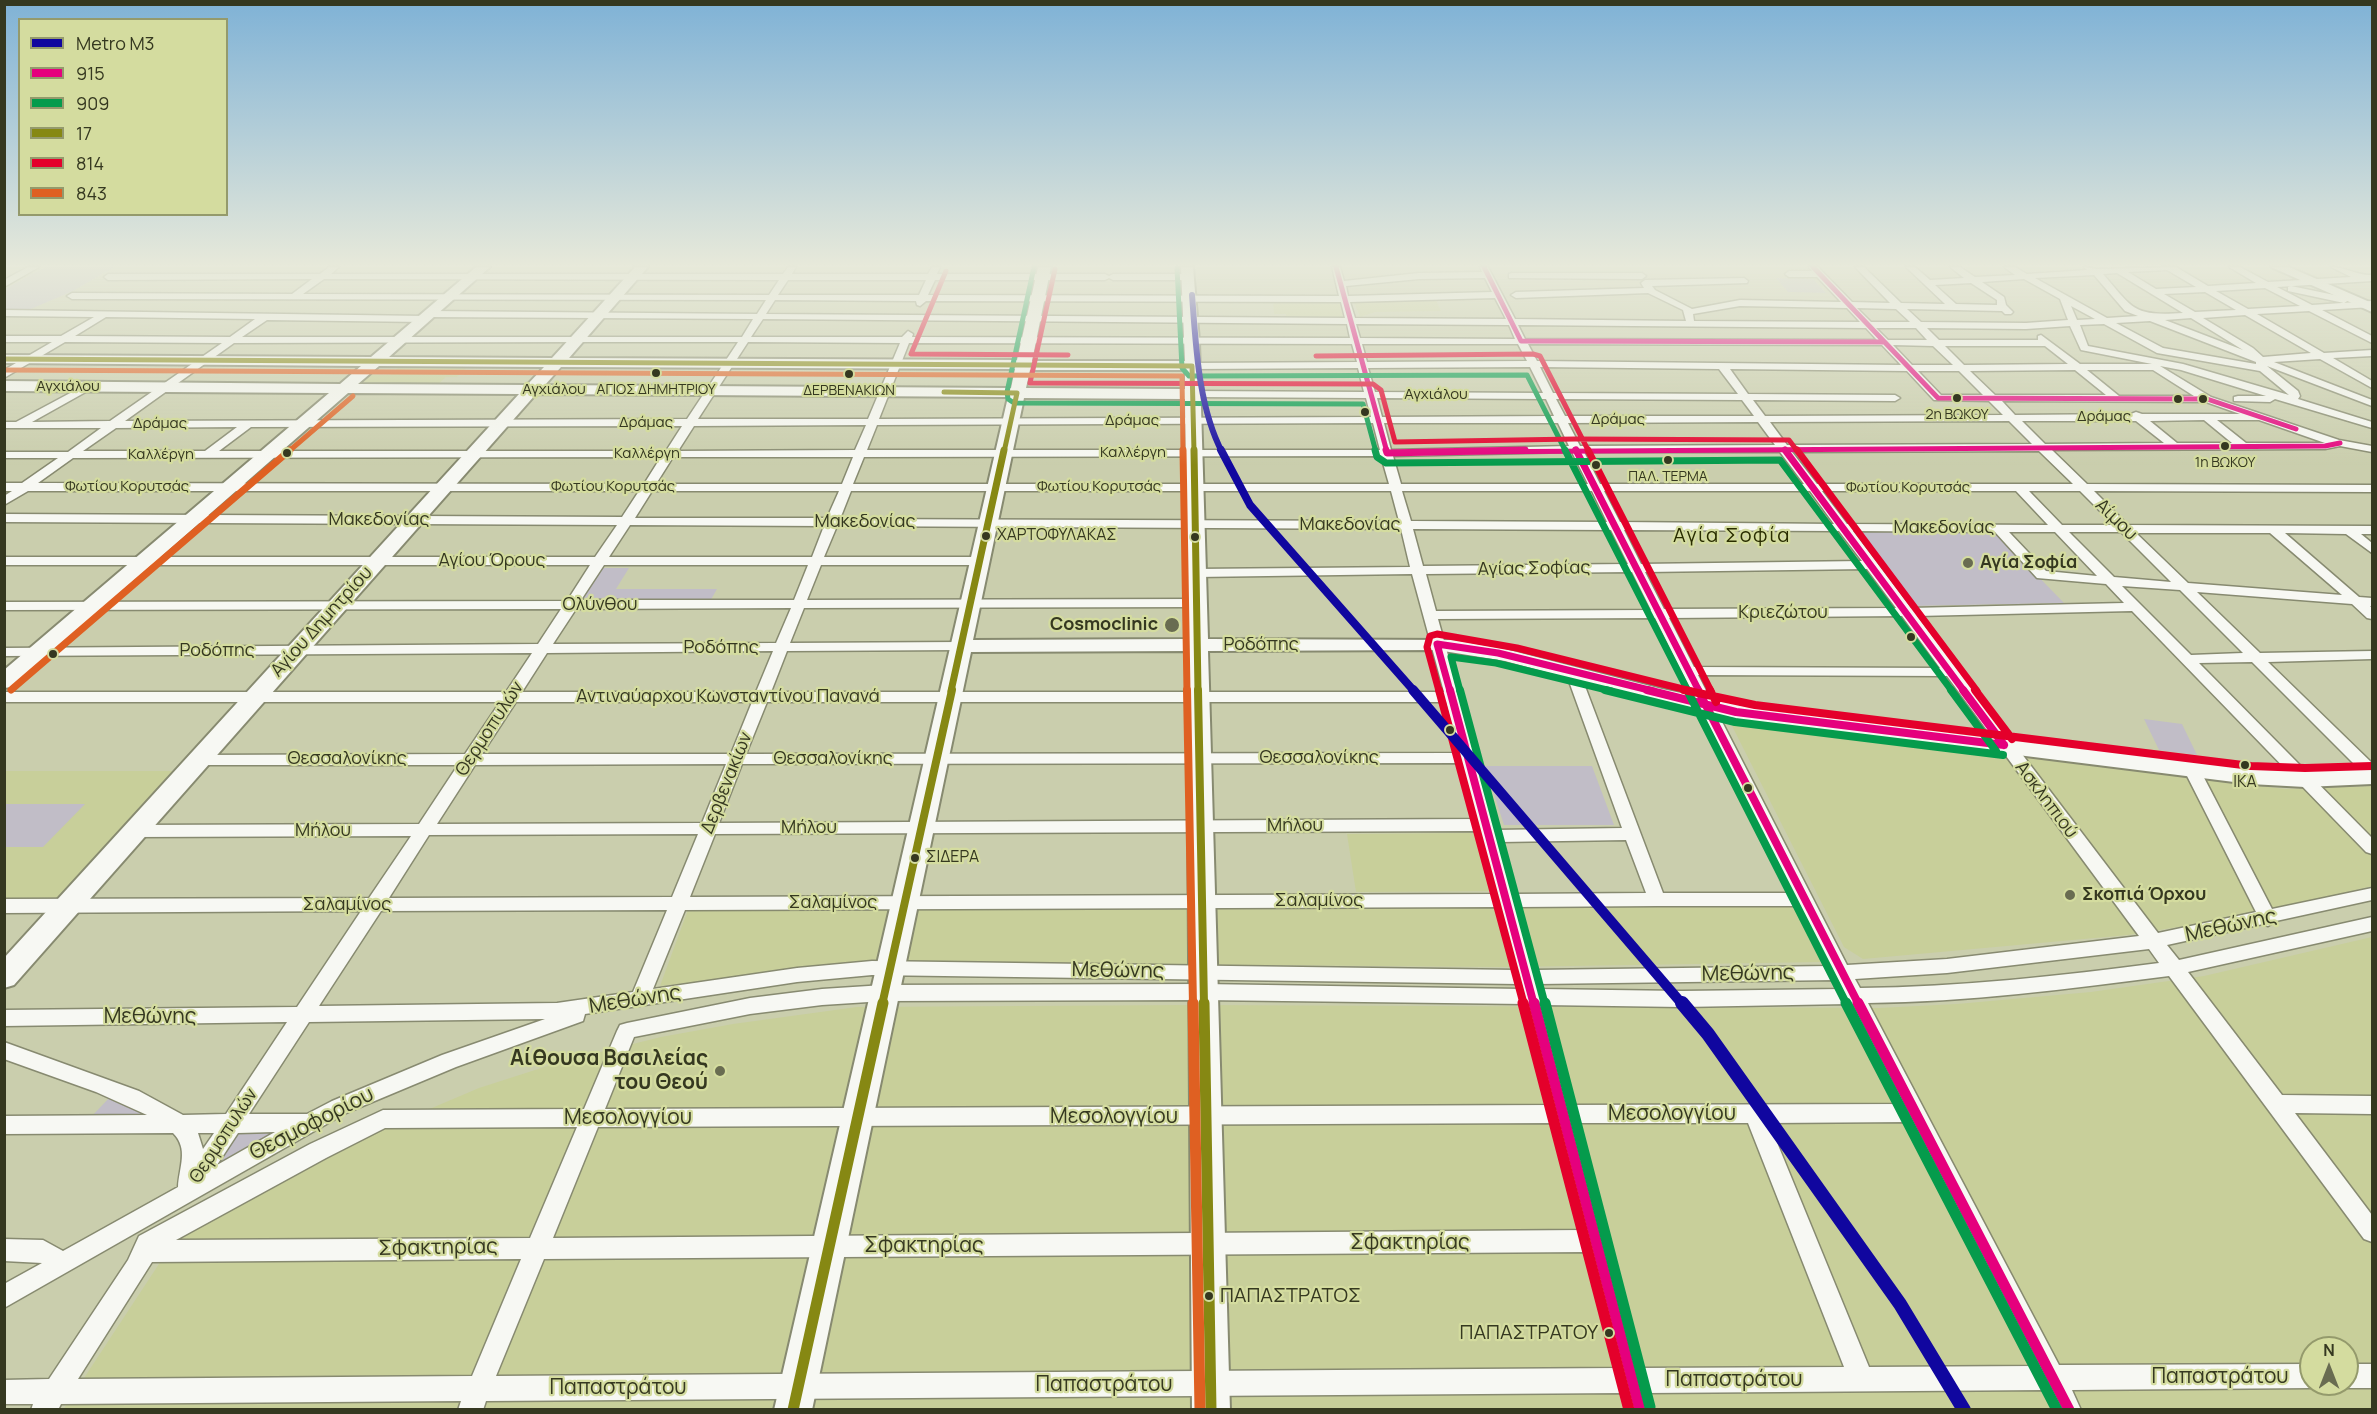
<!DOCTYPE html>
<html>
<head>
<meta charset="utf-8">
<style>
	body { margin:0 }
	#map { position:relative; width:2377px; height:1414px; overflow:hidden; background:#cacead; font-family:Manrope,sans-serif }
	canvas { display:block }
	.frame { position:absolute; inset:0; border:6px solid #353820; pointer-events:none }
	.legend { position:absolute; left:18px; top:18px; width:210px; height:198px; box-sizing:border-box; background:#d4dc9f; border:2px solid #949a6c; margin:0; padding:8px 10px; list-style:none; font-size:18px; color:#353820 }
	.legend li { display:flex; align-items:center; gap:12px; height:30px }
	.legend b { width:30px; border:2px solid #949a6c }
	.north { position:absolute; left:2299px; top:1336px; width:60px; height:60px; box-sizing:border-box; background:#d4dc9f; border:2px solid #949a6c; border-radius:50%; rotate:0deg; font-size:16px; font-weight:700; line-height:24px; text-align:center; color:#353820 }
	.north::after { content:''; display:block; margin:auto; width:21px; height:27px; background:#696c51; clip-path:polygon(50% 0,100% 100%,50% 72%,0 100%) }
</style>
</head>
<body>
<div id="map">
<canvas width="2377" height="1414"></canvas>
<div class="frame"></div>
<ul class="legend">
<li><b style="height:8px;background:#10069f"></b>Metro Μ3</li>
<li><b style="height:8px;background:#e5007d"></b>915</li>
<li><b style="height:8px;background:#059b4c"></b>909</li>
<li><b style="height:8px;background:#868813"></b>17</li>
<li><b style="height:8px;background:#e4002b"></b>814</li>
<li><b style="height:8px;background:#df6022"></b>843</li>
</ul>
<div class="north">N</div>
</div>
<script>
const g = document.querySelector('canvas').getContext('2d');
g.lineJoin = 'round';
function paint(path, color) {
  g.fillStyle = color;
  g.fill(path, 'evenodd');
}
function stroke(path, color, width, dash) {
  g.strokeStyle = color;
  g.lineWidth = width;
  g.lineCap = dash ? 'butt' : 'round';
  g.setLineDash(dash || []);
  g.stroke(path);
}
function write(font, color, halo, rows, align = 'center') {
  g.font = font + ' Manrope,sans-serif';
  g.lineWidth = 4.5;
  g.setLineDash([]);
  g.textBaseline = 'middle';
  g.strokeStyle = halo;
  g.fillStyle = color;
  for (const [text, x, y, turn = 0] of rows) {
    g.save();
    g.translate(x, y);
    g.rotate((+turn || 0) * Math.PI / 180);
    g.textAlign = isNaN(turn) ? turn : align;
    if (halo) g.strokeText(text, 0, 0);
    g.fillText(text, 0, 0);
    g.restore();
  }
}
const built = new Path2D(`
	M1273,300H1339L1343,318H1286V314H1274Z
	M1353,300H1436L1441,311L1375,312L1360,317Z
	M402,364H470L457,377H446L435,387H357L370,375H390Z
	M1729,720L2285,789L2372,786V886L2259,914L2128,935L1863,959L1844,947Z
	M5,771H173L59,898H5Z
	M1482,833L1498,891L1356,892L1347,834Z
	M1793,904L1822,962L1506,967L876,962L660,986L688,910L1500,907Z
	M2372,937V1409L63,1410L180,1232L366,1136L479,1088L560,1062L661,1037L733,1024L857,1007L1192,1005L1879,1008L1957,1004L2091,992L2204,976ZM2311,1348H2347V1384H2311Z`);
const green = new Path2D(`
	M45,267H114L73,291L26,311H5V289Z
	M1776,278L1813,279L1826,293L1788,292Z
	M1851,529L1993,530L2064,603L1910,606Z
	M593,568H629L616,589H717L709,603H571Z
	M2144,719L2182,724L2197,755L2159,750Z
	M1485,766H1592L1614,825H1504Z
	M4,804H85L43,847H5Z
	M111,1096L146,1114L145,1117H91Z
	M281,1129L213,1168L234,1130Z`);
const street = new Path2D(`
	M28,267H39L4,287V280Z
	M329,267H339L331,274H783L788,267H796L792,274H928L932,267H940L937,274H1105L1109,276L1113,274H1188L1192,277L1188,280H1113L1109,278L1105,280H935L928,295L1339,296L1332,267H1340L1344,281L1419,273L1482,272L1480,267H1488L1515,319L1686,321L1683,310L1648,293L1516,298L1511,295L1516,292L1644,288L1641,283L1645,280L1744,278L1748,281L1747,283L1652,286L1655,290L1692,309L1740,300L1841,302L1817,277H1789L1785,274L1789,271H1812L1809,267H1818L1852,302L1890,303L1855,267H1864L1901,303L1945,304L1906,267H1915L1930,280L1964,278L1950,267H1960L1975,277L2015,275L2004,267H2015L2027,274L2087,270L2084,267L2098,269L2176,267L2208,286L2256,283L2229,267H2240L2268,282L2351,277L2331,267C2346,267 2358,276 2372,275V281L2277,287L2312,305L2372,301V307L2322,310L2372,336V343L2309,311L2257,314L2324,353L2372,350V356L2333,358L2372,381V388L2320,359L2274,362L2372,400V406L2267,366L2298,391L2300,396L2298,399L2372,422V428L2275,399L2270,402L2234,401V397L2238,396H2266L2181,370L2160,366L2211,397L2339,440L2372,446V452L2340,446L2325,449L2052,450L2087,484L2372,485V492L2094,491L2128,525L2372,526V534H2361L2372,543V553L2346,534L2285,533L2359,597L2372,598V606H2370L2372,608V619L2367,618L2352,604L2197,592L2260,653L2372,651V659L2268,662L2372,763V777L2366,776L2252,662L2199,663L2372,838V854L2366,852L2132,611L1917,616L2158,933L2256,912L2183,768L2191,763L2199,768L2272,909L2372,888V900L2276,921L2268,926L2263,924L2167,945L2179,960L2372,917V931L2188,972L2282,1095L2372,1096V1114L2295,1113L2372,1215V1242L2364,1239L2169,976C2069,989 1968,1002 1868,1003L2059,1365L2311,1364V1384L2320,1385L2311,1388L2072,1390L2081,1410H2055L2045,1390L1648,1393L1652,1410H1627L1623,1393L486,1401L483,1410H458L461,1401L61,1404L58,1410H31L33,1404H4V1380L49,1379L128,1260L139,1236L310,1144L383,1110L584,1109L617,1031L620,1025L627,1023L750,998L822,989L884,985L1203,984L1521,989L1519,984L872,975L797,982L585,1014L583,1021L456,1067L346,1113L4,1308V1284L42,1263L4,1261V1239L43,1240L63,1251L178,1187C179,1167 189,1149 173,1133L4,1134V1116L147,1115L96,1092L4,1059V1042L139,1091L183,1115L226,1114L287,1022L4,1026V1010L297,1007L361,911L4,913V899L369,898L411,836L134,837L128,835L126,831L128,827L134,825L419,824L458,765H198L190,760L198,755L465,754L500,702H4V692H506L532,653L4,656V648L538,644L561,609L4,610V602L567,601L590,565H4V557H595L617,525L4,522V514L622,517L639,491H28L4,505V496L12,491H4V483H22L58,458H4V452H68L101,428H4V422H16L87,384L91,385V389L32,422L110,421L222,343L65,342L4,378V370L52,342H4V336H61L94,317L4,316V310L425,316L430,319L425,322L267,320L242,337H742L753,319L431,317L426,314L431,311L757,314L766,300L72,299L67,296L72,293L292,294L312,279L108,280L104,277L108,274H320ZM2167,270L2196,287L2156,289L2128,272ZM2117,273L2183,313C2133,316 2134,310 2103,274ZM2094,275L2125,311L2138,316L2107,318L2035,278ZM1485,278L1492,292L1348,296L1346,286L1419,279ZM324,279L779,280L769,295L303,294ZM2024,279L2060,299L2068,320L2026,323L1921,322L1907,309L2002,311L2005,314H2011L2013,312L2006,305L2004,297L1982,282ZM788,280H926L919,295H778ZM1971,283L1997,300V305L1956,304L1935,285ZM2265,288L2300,306L2248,309L2216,291ZM2205,292L2236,310L2195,312L2164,294ZM1495,298L1506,319L1355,318L1350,302ZM775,300L916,301L917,305L920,306L926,301L1341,302L1345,318L766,314ZM1740,306L1847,308L1860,322L1694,321L1693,314ZM2071,306L2095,319L2077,320ZM1857,308L1896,309L1910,322H1871ZM2245,315L2311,353L2263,357L2253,348L2203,318ZM106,317L255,319L230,337L75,336ZM2191,318L2243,350L2165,320ZM763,319L1347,324L1350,338L912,337L913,334L908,331L902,337H751ZM2150,321L2256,362V364L2163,348L2116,323ZM1356,324L1509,325L1515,339L1360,338ZM2104,324L2157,353L2260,371L2289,395L2183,364L2088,346L2080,325ZM1518,325L1866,328L1877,340L1525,339ZM2070,326L2081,350L2152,364H2080L2041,335L2038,336V340H1939L1927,328L2026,329ZM1876,328H1916L1927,340H1888ZM587,342H738L687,419L125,421L234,343ZM748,342L900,343L868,419H698ZM909,343L1352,344L1357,362L1192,363L1187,366L1192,369L1358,368L1364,392L1193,391L1188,394L1193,397L1366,398L1371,417L879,419ZM1362,344H1518L1527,361L1367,362ZM1528,344L1882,345L1901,365L1537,361ZM1893,345L1933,346L1953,365H1912ZM1945,346H2045L2068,364L1964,365ZM1530,367L1543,393L1375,392L1368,368ZM1540,367L1719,369L1738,394L1553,393ZM1730,369L1907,371L1934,400L1989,401L2003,415L1765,416L1753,400L1895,401L1900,398L1895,395L1748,394ZM2075,370L2106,395H1995L1970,371ZM2087,370H2153L2194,396H2119ZM1918,371H1959L1983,395H1941ZM1377,398L1546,399L1554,416L1382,417ZM1556,399L1742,400L1754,416H1565ZM2002,401L2206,402L2240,414H2142L2136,412L2131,414L2015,415ZM2204,420L2232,443H2177L2150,421ZM2217,420H2259L2325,443H2246ZM2009,421L2032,444L1787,445L1770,422ZM2022,421H2136L2164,443L2045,444ZM1758,422L1775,445L1580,446L1568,423ZM1373,423L1380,450H867L877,425ZM1384,423H1558L1569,446L1391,450ZM866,425L855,450L678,451L694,426ZM682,426L666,451H219L251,427ZM237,427L205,451H83L116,428ZM2039,451L2073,484H1817L1792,452ZM1572,452L1588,484H1401L1393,456ZM1584,452H1780L1804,484H1600ZM1381,456L1389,484H853L864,457ZM661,457L644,484L38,483L73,458ZM673,457H853L842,484H656ZM652,491H839L827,518H635ZM851,491H1391L1399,521L840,519ZM1402,491H1592L1607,522L1411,521ZM1604,491H1810L1834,524L1620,522ZM1822,491H2016L2048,525L1847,524ZM2029,491H2080L2114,525H2062ZM630,525L824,526L812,557H609ZM837,526L1401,529L1410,567L1196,569L1189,573L1196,577L1412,574L1444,692H771L787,651L961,650L968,646L961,642L790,643L804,608L1196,607L1203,603L1196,599L807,600L821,565H980L986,561L980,557H824ZM1413,529L1611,530L1628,564L1423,566ZM1624,530L1839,531L1862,561L1641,564ZM1853,531L1995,532L2037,578L2106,584L2124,603L1911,608ZM2009,532H2055L2097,576L2046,571ZM2069,532H2121L2171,582L2114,577ZM2136,533H2270L2342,595L2188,583ZM604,565H808L794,600H581ZM1867,569L1896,608L1664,609L1645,572ZM1632,572L1651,610L1436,611L1426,574ZM2122,586L2180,590L2243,653L2191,655ZM791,608L776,643L553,644L576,609ZM1902,616L1940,668L1694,667L1669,618ZM1655,618L1792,893H1663L1580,673L1573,669L1566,673L1622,828L1496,830L1438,619ZM773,651L756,692H522L547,653ZM1698,675L1947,676L2139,936L1947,959L1847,965ZM516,702H752L731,754H482ZM767,702H1446L1459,753L746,754ZM1462,763L1477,819L719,823L742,764ZM726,764L702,823L437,824L475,765ZM1480,831L1496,894L690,897L715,834ZM698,834L672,897L389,898L429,835ZM1626,840L1646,893L1514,894L1500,842ZM1657,906H1799L1829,966L1535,970L1518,907ZM1500,907L1516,970L872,961L797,968L653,989L685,910ZM667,910L633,992L557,1003L319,1006L381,911ZM2149,949L2159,963C2060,976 1960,987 1860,988L1855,979L1947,973ZM1836,980L1841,989L1682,991L1540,989L1538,984ZM1203,1000L1525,1004L1550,1105L605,1109L634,1037L750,1014L822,1005L884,1001ZM1848,1004L1899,1104L1571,1105L1544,1005L1682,1007ZM545,1019L442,1055L332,1101L307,1114H249L309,1022ZM1909,1122L2033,1366L1869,1367L1769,1123ZM1555,1123L1582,1230L553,1238L598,1127ZM1576,1123H1748L1844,1367L1641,1368ZM577,1127L530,1238L176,1240L326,1158L385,1128ZM275,1132L217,1165L238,1133ZM198,1133H214L203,1149ZM1587,1252L1617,1368L496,1376L544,1259ZM521,1259L472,1376L78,1379L152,1262Z
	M1512,273H1642L1646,276L1642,279L1509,278V274Z
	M2291,286L2344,297L2349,300L2344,303L2288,291V287Z
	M2347,1364H2372V1388H2347L2338,1385L2347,1384Z`);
const secondary = new Path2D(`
	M476,267H490L389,357L552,358L635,267H648L569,358L1017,360L1038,267H1051L1032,361H1185L1181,267H1193L1199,341L1208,639L1454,640L1505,649L1662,689L1753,708L2250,768L2305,771L2372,768V784L2305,787L2250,784L1753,722L1662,703L1505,661L1437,650L1208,651L1230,1410H1192L1187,651L971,652L812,1410H774L1008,397L536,394L14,985L4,988V958L519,394L348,393L12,687L4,688V670L329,393L4,391V381L340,384L361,366L4,363V355L371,357ZM379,366L544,367L527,385L358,384ZM561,367L1015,369L1011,388L545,385ZM1030,370H1185V389L1026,388ZM1024,398L1185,399L1187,639L973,640Z
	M2271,267H2289L2372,303V312Z`);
const bus1Far3 = new Path2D(`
	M1336,267L1387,452
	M1484,267L1521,341L1884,342
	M1813,267L1938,398L2207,399L2296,429
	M1575,449L1576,452
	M1455,452L2325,446L2340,443`);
const bus1Far2 = new Path2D(`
	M1386,450L1387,453L1525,450
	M1576,450L1699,691
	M1785,450L1964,691
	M1450,691L1437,644L1498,653L1653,691`);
const bus1Far1 = new Path2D(`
	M1450,690L1534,1005
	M1647,690L1736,712L2004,745
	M1698,690L1859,1005
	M1963,690L2004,745`);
const bus1 = new Path2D(`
	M1534,1003L1640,1410
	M1858,1003L2069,1410`);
const bus2Far3 = new Path2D(`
	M1034,267L1007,392L1008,399L1014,403L1363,404L1376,452
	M1177,268L1182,368L1189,376L1527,375L1566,452`);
const bus2Far2 = new Path2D(`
	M1375,450L1377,457L1386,463L1780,460L1952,691
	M1565,450L1688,691
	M1460,691L1451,657L1496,663L1611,691`);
const bus2Far1 = new Path2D(`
	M1460,690L1545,1005
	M1605,690L1735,722L2003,755
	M1687,690L1847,1005
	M1951,690L1996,751`);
const bus2 = new Path2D(`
	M1545,1003L1650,1407
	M1846,1003L2057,1410`);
const bus3Far3 = new Path2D(`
	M4,359L1192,366L1194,452
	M944,392L1017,393L1004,452`);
const bus3Far2 = new Path2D(`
	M1194,450L1198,691
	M951,691L1004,450`);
const bus3Far1 = new Path2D(`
	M1198,690L1204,1005
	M882,1005L952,690`);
const bus3 = new Path2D(`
	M1204,1003L1211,1410
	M793,1410L883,1003`);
const bus4Far3 = new Path2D(`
	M1055,269L1030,383L1373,384L1381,390L1395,442L1575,439L1789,440L1798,452
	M946,271L911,354L1068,355
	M1316,356L1533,354L1540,356L1589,452`);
const bus4Far2 = new Path2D(`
	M1588,450L1711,691
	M1797,450L1977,691
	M1439,691L1427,647L1430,636L1437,634L1517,648L1691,691`);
const bus4Far1 = new Path2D(`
	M1439,690L1524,1005
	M1684,690L1755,705L2251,766L2305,768L2372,766
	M1710,690L1716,702
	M1975,690L2012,739`);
const bus4 = new Path2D(`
	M1523,1003L1629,1410`);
const bus5Far3 = new Path2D(`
	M4,370L1182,376L1183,452
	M288,452L353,396`);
const bus5Far2 = new Path2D(`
	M1183,450L1187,691
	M11,690L290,450`);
const bus5Far1 = new Path2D(`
	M1187,690L1193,1005`);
const bus5 = new Path2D(`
	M1193,1003L1200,1410`);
const metro1Far3 = new Path2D(`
	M1192,295C1196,345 1198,406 1222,452`);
const metro1Far2 = new Path2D(`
	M1221,450L1250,505L1414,691`);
const metro1Far1 = new Path2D(`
	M1413,690L1683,1005`);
const metro1 = new Path2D(`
	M1682,1003L1708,1034L1900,1304L1964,1410`);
const markers = [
	[656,373,5,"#353820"],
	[849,374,5,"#353820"],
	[1957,398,5,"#353820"],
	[2178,399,5,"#353820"],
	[2203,399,5,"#353820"],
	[1365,412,5,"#353820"],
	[2225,446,5,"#353820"],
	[287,453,5,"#353820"],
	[1668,460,5,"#353820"],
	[1596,465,5,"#353820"],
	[986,536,5,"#353820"],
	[1195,537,5,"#353820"],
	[1968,563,6,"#696c51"],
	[1172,625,8,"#696c51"],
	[1911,637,5,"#353820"],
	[53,654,5,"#353820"],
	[1450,730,5,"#353820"],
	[2245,765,5,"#353820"],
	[1748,788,5,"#353820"],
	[915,858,5,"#353820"],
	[2070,895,6,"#696c51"],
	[720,1071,6,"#696c51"],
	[1209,1296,5,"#353820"],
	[1609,1333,5,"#353820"]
];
const farBusnames = [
	["ΑΓΙΟΣ ΔΗΜΗΤΡΙΟΥ",656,390],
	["ΔΕΡΒΕΝΑΚΙΩΝ",849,391],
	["2η ΒΩΚΟΥ",1957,415],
	["1η ΒΩΚΟΥ",2225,463],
	["ΠΑΛ. ΤΕΡΜΑ",1668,477]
];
const farStreetnames = [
	["Αγχιάλου",68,387],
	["Αγχιάλου",554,390],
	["Αγχιάλου",1436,395],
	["Δράμας",2104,417],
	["Δράμας",1618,420],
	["Δράμας",1132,421],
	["Δράμας",646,423],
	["Δράμας",160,424],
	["Καλλέργη",1133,453],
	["Καλλέργη",647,454],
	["Καλλέργη",161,455],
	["Φωτίου Κορυτσάς",127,487],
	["Φωτίου Κορυτσάς",613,487],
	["Φωτίου Κορυτσάς",1099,487],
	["Φωτίου Κορυτσάς",1908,488]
];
const busNames = [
	["ΧΑΡΤΟΦΥΛΑΚΑΣ",997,536],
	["ΙΚΑ",2245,783,"center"],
	["ΣΙΔΕΡΑ",926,858]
];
const streetNames = [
	["Μακεδονίας",379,520],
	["Αίμου",2116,520,44],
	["Μακεδονίας",865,522],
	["Μακεδονίας",1350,525],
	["Μακεδονίας",1944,528],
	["Αγίου Όρους",492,561],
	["Αγίας Σοφίας",1534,569,-1],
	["Ολύνθου",600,605],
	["Κριεζώτου",1783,613],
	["Αγίου Δημητρίου",322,622,-48],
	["Ροδόπης",1261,645],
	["Ροδόπης",721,648],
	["Ροδόπης",217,651],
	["Αντιναύαρχου Κωνσταντίνου Πανανά",728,697],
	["Θερμοπυλών",490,729,-57],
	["Θεσσαλονίκης",1319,758],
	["Θεσσαλονίκης",347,759],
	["Θεσσαλονίκης",833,759],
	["Δερβενακίων",727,783,-68],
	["Ασκληπιού",2046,800,53],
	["Μήλου",1295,826],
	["Μήλου",809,828],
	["Μήλου",323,831],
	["Σαλαμίνος",1319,901],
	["Σαλαμίνος",833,903],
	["Σαλαμίνος",347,905],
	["Θερμοπυλών",224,1136,-57]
];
const poiNames = [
	["Αγία Σοφία",1980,563],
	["Cosmoclinic",1158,625,"right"],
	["Σκοπιά Όρχου",2082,895]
];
const neighbourhoodNames = [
	["Αγία Σοφία",1732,536]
];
const nearBusnames = [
	["ΠΑΠΑΣΤΡΑΤΟΣ",1220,1296],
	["ΠΑΠΑΣΤΡΑΤΟΥ",1598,1333,"right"]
];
const nearStreetnames = [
	["Μεθώνης",2231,926,-12],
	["Μεθώνης",1118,971,1],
	["Μεθώνης",1748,974,-1],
	["Μεθώνης",635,1000,-9],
	["Μεθώνης",150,1017],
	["Μεσολογγίου",1672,1114],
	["Μεσολογγίου",1114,1117],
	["Μεσολογγίου",628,1118],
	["Θεσμοφορίου",312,1124,-27],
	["Σφακτηρίας",1410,1243],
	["Σφακτηρίας",924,1246],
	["Σφακτηρίας",438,1248,-1],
	["Παπαστράτου",2220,1377],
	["Παπαστράτου",1734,1380],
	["Παπαστράτου",1104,1385],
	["Παπαστράτου",618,1388]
];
const nearPoinames = [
	["Αίθουσα Βασιλείας",708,1059],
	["του Θεού",708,1083]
];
paint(built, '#c8cf9a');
paint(green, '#c1bdc7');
stroke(street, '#878a70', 3);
stroke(secondary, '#878a70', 4);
paint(street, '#f7f8f3');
paint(secondary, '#f7f8f3');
stroke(bus1Far3, '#e5007d', 5);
stroke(bus1Far2, '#e5007d', 7);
stroke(bus1Far1, '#e5007d', 8);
stroke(bus1, '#e5007d', 11);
stroke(bus2Far3, '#059b4c', 5);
stroke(bus2Far2, '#059b4c', 7);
stroke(bus2Far1, '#059b4c', 8);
stroke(bus2, '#059b4c', 11);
stroke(bus3Far3, '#868813', 5);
stroke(bus3Far2, '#868813', 7);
stroke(bus3Far1, '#868813', 8);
stroke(bus3, '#868813', 11);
stroke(bus4Far3, '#e4002b', 5);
stroke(bus4Far2, '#e4002b', 7);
stroke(bus4Far1, '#e4002b', 8);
stroke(bus4, '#e4002b', 11);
stroke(bus5Far3, '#df6022', 5);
stroke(bus5Far2, '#df6022', 7);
stroke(bus5Far1, '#df6022', 8);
stroke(bus5, '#df6022', 11);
stroke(metro1Far3, '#10069f', 6);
stroke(metro1Far2, '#10069f', 8);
stroke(metro1Far1, '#10069f', 10);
stroke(metro1, '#10069f', 14);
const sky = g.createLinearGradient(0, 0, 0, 465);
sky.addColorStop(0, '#7fb2d6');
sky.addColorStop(0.57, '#e7e9da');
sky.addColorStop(1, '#e7e9da00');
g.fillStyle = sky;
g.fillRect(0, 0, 2377, 465);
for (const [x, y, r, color] of markers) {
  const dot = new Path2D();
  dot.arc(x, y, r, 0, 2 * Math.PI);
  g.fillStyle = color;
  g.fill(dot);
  stroke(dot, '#d4dc9f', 2);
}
write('14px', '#353820', '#d4dc9f', farBusnames);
write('15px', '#353820', '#d4dc9f', farStreetnames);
write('16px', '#353820', '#d4dc9f', busNames, 'left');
write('18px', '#353820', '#d4dc9f', streetNames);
write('bold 18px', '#353820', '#d4dc9f', poiNames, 'left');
g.letterSpacing = '1.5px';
write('20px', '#292d00', '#d4dc9f', neighbourhoodNames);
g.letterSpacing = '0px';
write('20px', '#353820', '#d4dc9f', nearBusnames, 'left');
write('21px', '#353820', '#d4dc9f', nearStreetnames);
write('bold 21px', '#353820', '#d4dc9f', nearPoinames, 'right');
</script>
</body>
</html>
